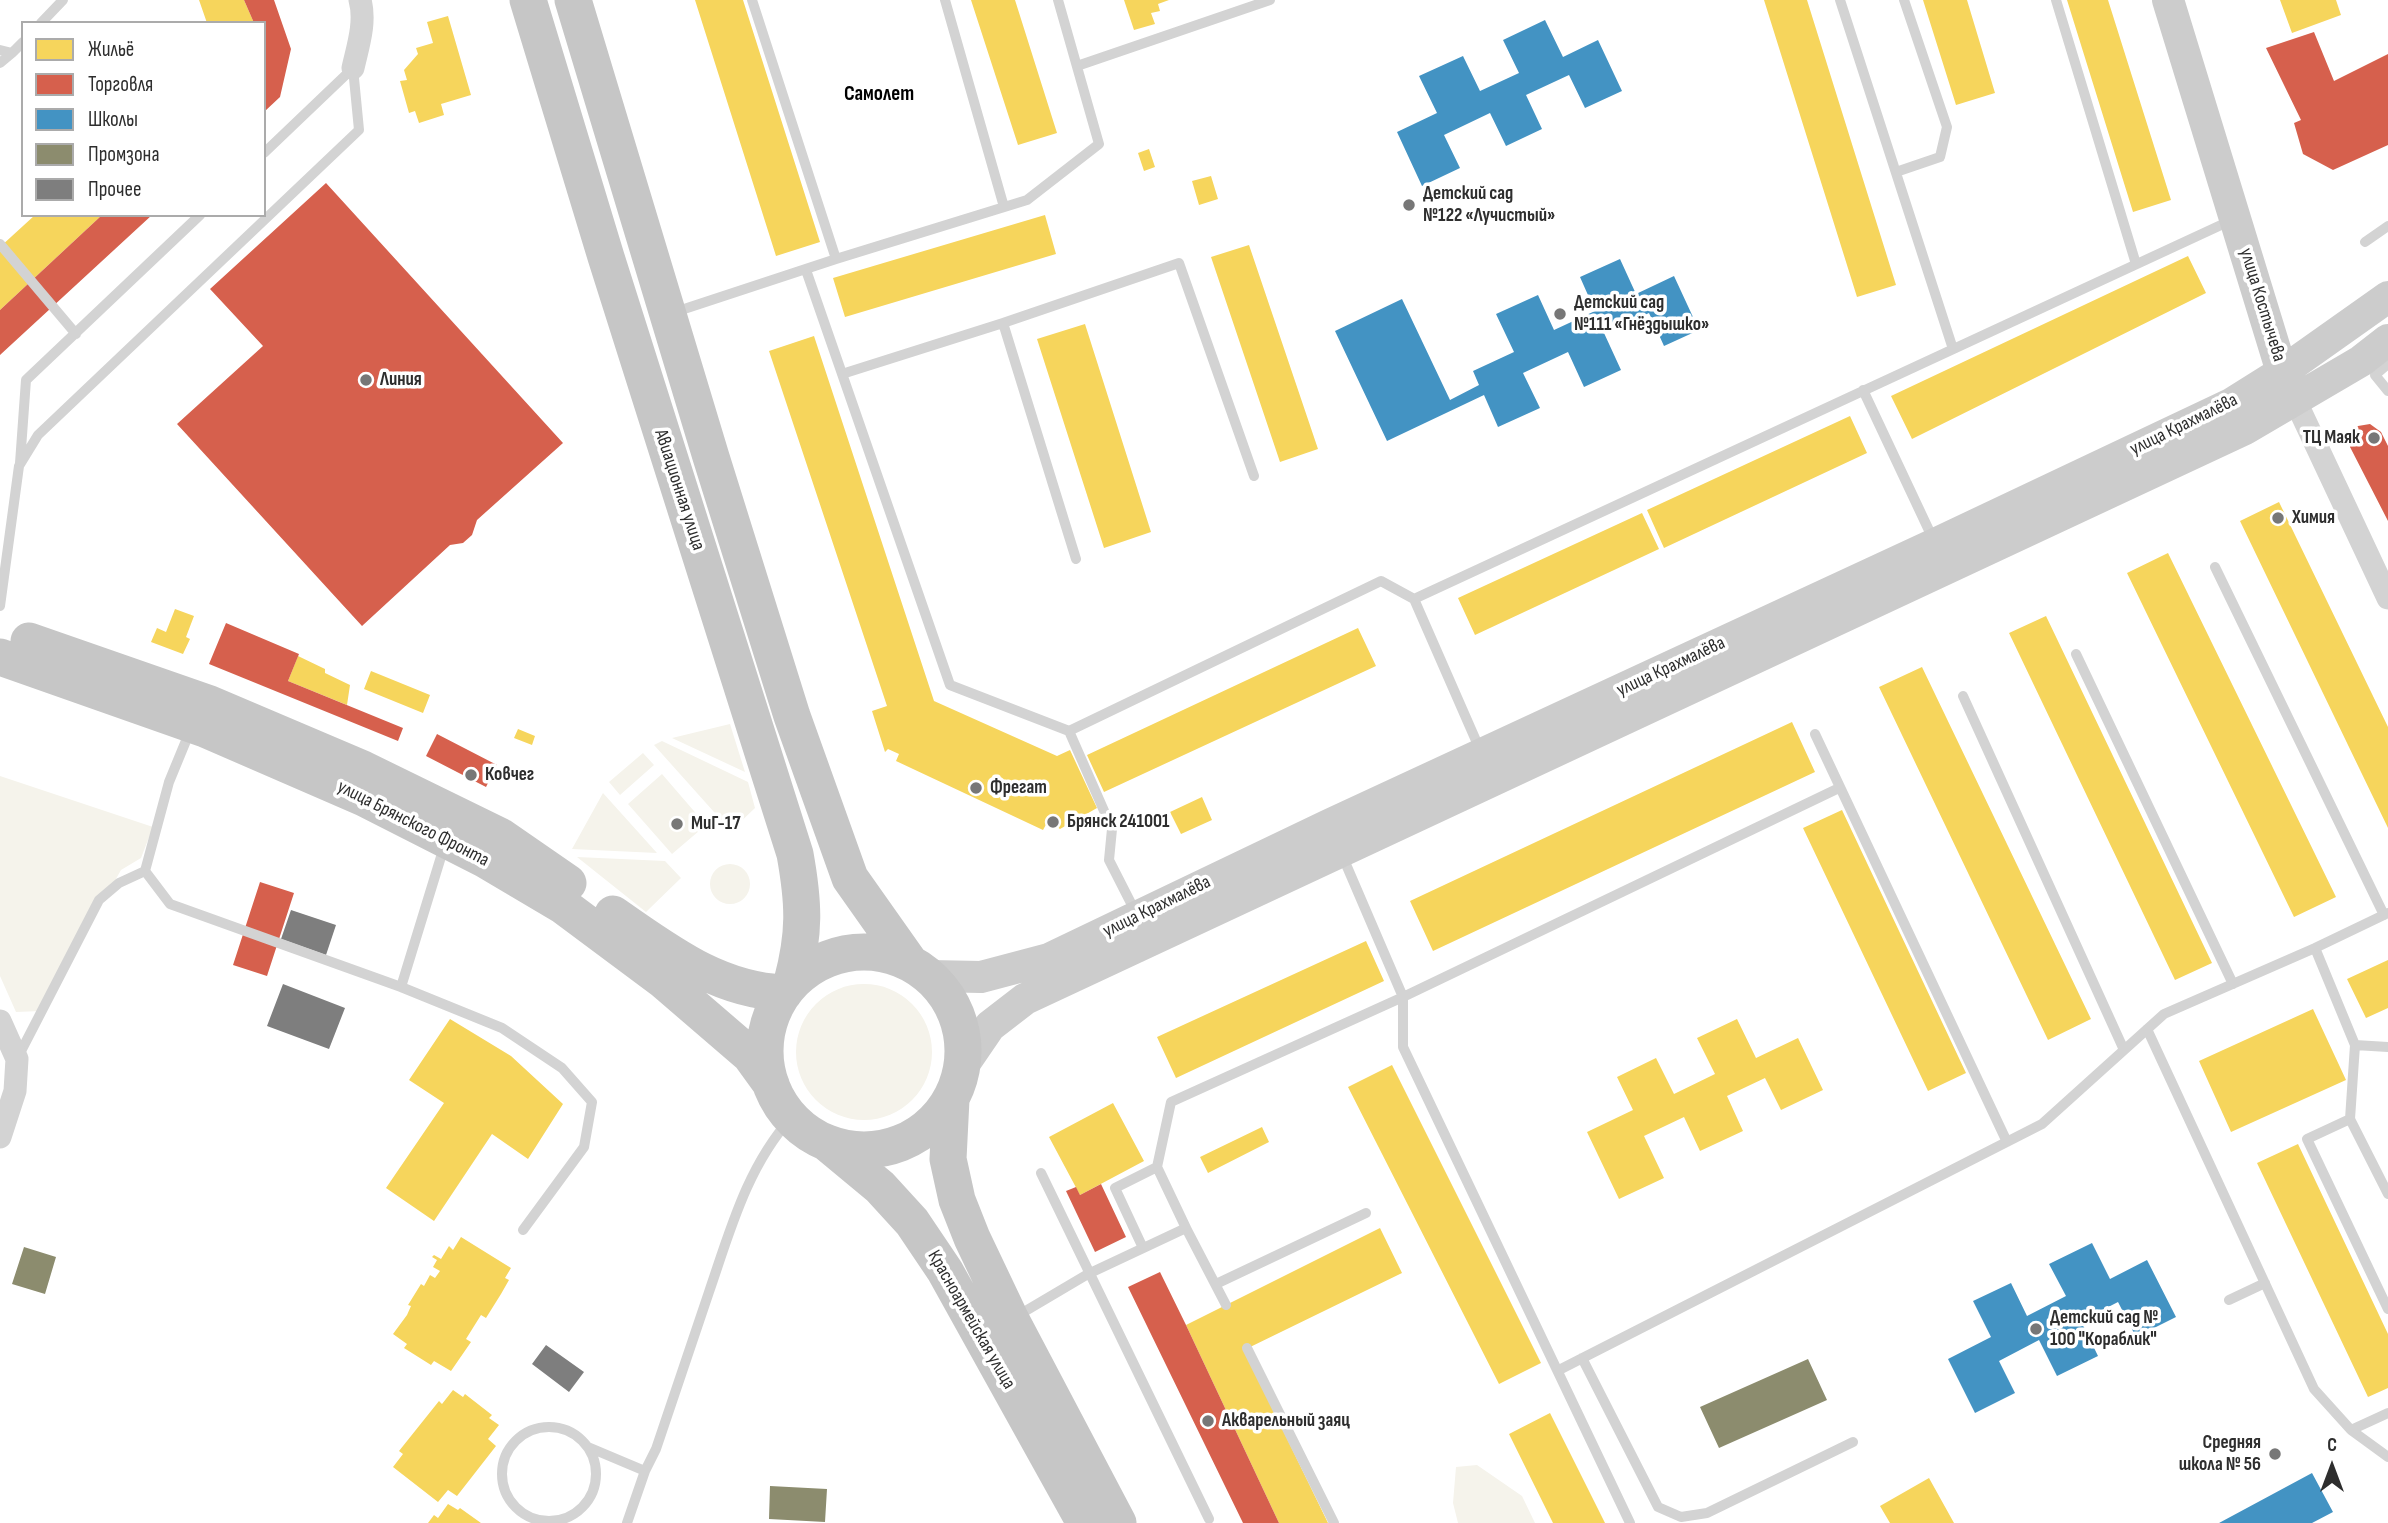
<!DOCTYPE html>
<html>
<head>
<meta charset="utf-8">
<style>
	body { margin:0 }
	#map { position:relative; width:2388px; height:1523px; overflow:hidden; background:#fff; font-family:"Sofia Sans Condensed",sans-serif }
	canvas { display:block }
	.legend { position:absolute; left:21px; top:21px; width:245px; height:196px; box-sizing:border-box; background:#fff; border:2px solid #ababab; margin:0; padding:9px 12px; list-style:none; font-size:21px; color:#2e2e2e }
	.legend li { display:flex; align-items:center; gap:14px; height:35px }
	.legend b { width:35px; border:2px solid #ababab }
	.north { position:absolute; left:2297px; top:1432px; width:70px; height:70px; -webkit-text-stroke:5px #fff; paint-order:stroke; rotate:0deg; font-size:19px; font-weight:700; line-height:28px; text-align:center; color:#2e2e2e }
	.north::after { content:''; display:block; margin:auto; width:24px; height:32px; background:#2e2e2e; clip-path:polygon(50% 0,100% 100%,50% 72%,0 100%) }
</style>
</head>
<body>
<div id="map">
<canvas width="2388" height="1523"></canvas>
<ul class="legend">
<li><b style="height:19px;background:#f6d55c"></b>Жильё</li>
<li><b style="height:19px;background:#d6604d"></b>Торговля</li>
<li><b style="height:19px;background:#4393c3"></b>Школы</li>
<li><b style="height:19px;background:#8c8c6e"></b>Промзона</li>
<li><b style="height:19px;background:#7e7e7e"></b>Прочее</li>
</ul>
<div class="north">С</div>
</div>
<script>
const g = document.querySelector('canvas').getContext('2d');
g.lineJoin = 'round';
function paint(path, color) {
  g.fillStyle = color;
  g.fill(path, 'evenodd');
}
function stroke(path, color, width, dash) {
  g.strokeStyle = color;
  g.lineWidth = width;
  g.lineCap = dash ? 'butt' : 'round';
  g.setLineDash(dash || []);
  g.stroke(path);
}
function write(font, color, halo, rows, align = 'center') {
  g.font = font + ' "Sofia Sans Condensed",sans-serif';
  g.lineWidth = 7;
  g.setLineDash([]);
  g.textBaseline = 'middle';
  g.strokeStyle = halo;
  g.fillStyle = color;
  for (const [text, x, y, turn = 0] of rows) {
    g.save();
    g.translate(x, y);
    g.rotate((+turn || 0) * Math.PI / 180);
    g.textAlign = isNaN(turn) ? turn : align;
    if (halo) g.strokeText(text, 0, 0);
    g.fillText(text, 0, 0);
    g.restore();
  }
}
const green = new Path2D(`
	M730,724L745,772L672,738Z
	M662,741L748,782L755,808L731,831L654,745Z
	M643,753L654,765L620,795L609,782Z
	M662,774L706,825L672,854L628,804Z
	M0,776L153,827L141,858L121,870L41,1011L16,1012L0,976Z
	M603,793L657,853L572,849Z
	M577,857L665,861L681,878L646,912Z
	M710 884a20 20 0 1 1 40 0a20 20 0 1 1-40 0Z
	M796 1052a68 68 0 1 1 136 0a68 68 0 1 1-136 0Z
	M1477,1465L1522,1496L1535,1523H1458L1453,1503L1456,1467Z`);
const homes = new Path2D(`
	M199,0H244L254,23H207Z
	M695,0H743L820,242L776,256Z
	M971,0H1015L1057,133L1018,145Z
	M1124,0H1169L1158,4L1160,11L1151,13L1155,24L1134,30Z
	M1764,0H1807L1896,285L1857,297Z
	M1923,0H1967L1995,93L1956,105Z
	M2067,0H2108L2171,200L2133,212Z
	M2280,0H2336L2341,15L2292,33Z
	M448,16L471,95L441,104L444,115L419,123L415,111L409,113L400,81L407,80L404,70L418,54L416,48L433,43L427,22Z
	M1149,149L1155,167L1144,171L1138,153Z
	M1211,176L1218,199L1199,205L1192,181Z
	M35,215H102L0,310V247Z
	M1045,215L1056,254L845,317L833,278Z
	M1249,245L1318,449L1280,462L1211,257Z
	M2188,256L2206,293L1912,439L1891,396Z
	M1085,324L1151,532L1104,548L1037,339Z
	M814,336L934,701L1057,756L1070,750L1097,808L1060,829L1048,821L1043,830L896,761L899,754L888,749L885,752L872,711L887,706L769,351Z
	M1850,416L1867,453L1664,548L1647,510Z
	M2279,502L2388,727V828L2240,521Z
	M1642,513L1659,549L1475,635L1458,598Z
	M2168,553L2336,897L2294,917L2127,573Z
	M175,609L194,616L186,637L190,639L183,654L151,642L157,628L166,632Z
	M2046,616L2212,963L2175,980L2009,633Z
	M1358,628L1376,666L1104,792L1087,755Z
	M298,656L325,669V673L350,685L347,705L288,681Z
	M1922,667L2091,1019L2048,1040L1879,687Z
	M371,671L430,695L423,713L364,689Z
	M1792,722L1815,772L1433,951L1410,901Z
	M518,729L535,736L532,745L514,738Z
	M1202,797L1212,820L1181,834L1170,812Z
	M1842,810L1966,1073L1928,1091L1803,828Z
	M1366,941L1384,981L1176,1078L1157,1037Z
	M2388,960V1008L2366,1018L2347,979Z
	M2313,1009L2346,1080L2231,1132L2199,1061Z
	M450,1019L511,1056L563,1104L528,1159L492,1134L434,1221L386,1188L444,1103L409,1080Z
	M1737,1019L1756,1058L1798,1038L1823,1090L1781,1110L1765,1078L1727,1096L1743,1131L1700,1151L1684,1117L1644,1136L1664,1178L1619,1199L1587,1132L1633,1110L1617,1077L1656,1058L1674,1094L1715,1074L1697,1038Z
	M1392,1065L1541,1363L1499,1384L1348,1087Z
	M1113,1103L1144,1161L1080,1195L1049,1137Z
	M1262,1127L1269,1142L1208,1173L1200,1157Z
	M2298,1144L2388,1334V1388L2368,1397L2257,1163Z
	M1380,1228L1402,1273L1244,1350L1328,1523H1279L1186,1325Z
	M461,1237L511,1268L505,1278L509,1280L501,1294L486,1318L481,1315L466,1339L471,1342L451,1371L434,1361L431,1365L404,1348L407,1344L393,1334L407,1315L411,1306L408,1305L421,1284L424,1286L430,1275L435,1278L440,1271L433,1267L437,1260L432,1257L434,1255L441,1259L449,1246L453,1250Z
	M453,1390L463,1397L465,1394L492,1415L489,1418L499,1425L488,1439L496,1446L457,1496L448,1490L438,1502L393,1467L403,1454L399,1451L439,1401L442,1404Z
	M1550,1413L1605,1523H1553L1509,1434Z
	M1929,1478L1954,1523H1890L1880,1506Z
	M448,1504L458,1510L460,1508L481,1523H428L434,1515L438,1518Z`);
const shops = new Path2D(`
	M244,0H274L291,49L280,97L264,112V23H254Z
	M2314,32L2334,81L2388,54V145L2333,170L2303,154L2294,123L2301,120L2266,48Z
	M326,183L563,443L477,520L472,535L463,543L450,545L362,626L177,424L263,346L210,289Z
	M102,215H152L0,355V310Z
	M2370,424L2381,432L2388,446V521L2350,447L2351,435L2358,426Z
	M226,623L299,654L288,681L403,728L398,741L209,664Z
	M437,734L497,765L486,787L426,756Z
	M260,882L294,893L267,976L233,965Z
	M1101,1184L1126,1237L1095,1252L1066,1191L1076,1187L1080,1195Z
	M1160,1272L1186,1325L1279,1523H1243L1128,1287Z`);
const schools = new Path2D(`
	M1545,20L1563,57L1598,40L1622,91L1585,108L1569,75L1526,95L1542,129L1506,146L1490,113L1444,135L1460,168L1422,186L1397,132L1437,113L1419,76L1463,56L1480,91L1519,73L1503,40Z
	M1620,259L1636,294L1674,276L1699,330L1664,346L1649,313L1604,333L1621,370L1584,387L1568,352L1523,373L1540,408L1498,427L1484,395L1387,441L1335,331L1402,299L1450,400L1479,385L1473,371L1514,352L1496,314L1538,295L1554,330L1595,311L1580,277Z
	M2092,1243L2110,1279L2147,1260L2176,1317L2136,1337L2118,1302L2081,1321L2098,1356L2057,1376L2039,1340L1999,1361L2015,1393L1975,1413L1948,1359L1991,1337L1973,1301L2011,1283L2027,1316L2066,1296L2049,1264Z
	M2312,1473L2333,1512L2312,1523H2219Z`);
const industry = new Path2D(`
	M24,1247L56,1257L45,1294L12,1284Z
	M1808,1359L1827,1400L1719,1448L1700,1407Z
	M770,1486L827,1489L825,1522L769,1519Z`);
const building = new Path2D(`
	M291,910L336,925L326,955L281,939Z
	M283,984L345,1008L329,1049L267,1026Z
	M546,1345L584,1372L569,1392L532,1364Z`);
const service = new Path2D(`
	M752,0L836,259
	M945,0L1004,207
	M1840,0L1953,349
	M2056,0L2136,264
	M41,23L63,0
	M0,50L12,53L23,42
	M0,63L12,53
	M1077,66L1270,0
	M1896,172L1940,157L1947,127L1904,0
	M2365,242L2388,226
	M0,244L76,334
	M806,270L950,685L1069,731
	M672,313L836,259L1027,200L1099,144L1058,0
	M1003,323L1179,263L1254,476
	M2388,364L2375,375L2388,391
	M842,374L1003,323L1076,559
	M1863,390L1934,541
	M20,463L26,380L200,215
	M2215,567L2384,915
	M1414,599L1481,752
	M0,606L19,466L38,435L359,130L353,68L264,153
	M2076,654L2233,984
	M1963,696L2124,1050
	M1815,734L2007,1142
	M1342,855L1403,997V1047L1630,1523
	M145,871L170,904L401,987L444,847
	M145,871L169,782L190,731
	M1136,913L1109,860L1112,829L1069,731L1381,581L1414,599L2234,219
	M2315,948L2355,1045L2350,1119L2388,1194
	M401,987L502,1028L562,1068L592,1102L584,1147L523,1230
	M2147,1029L2314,1389L2351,1430L2388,1457
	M2355,1045L2388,1047
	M18,1057L99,900L119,883L145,871
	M2350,1119L2307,1139L2388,1309
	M1157,1167L1171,1102L1403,997L1839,788
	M1041,1173L1209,1519
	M1186,1228L1226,1305
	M1216,1284L1366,1213
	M2229,1300L2265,1283
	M1017,1316L1088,1274L1186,1228L1157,1167L1115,1188L1143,1248
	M1247,1348L1334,1523
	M1582,1358L1658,1507L1681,1517L1707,1513L1853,1442
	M1559,1370L2042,1124L2164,1014L2315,948L2388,913
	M502 1474a47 47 0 1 1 94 0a47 47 0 1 1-94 0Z
	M2351,1430L2388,1413
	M588,1447L645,1471
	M627,1523L645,1471L656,1449C674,1397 691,1344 709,1292C730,1231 747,1167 791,1118`);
const minor = new Path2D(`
	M353,68C358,46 366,22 360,0
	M2288,385L2388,598
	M0,1021L17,1059L15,1091L0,1137`);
const secondary = new Path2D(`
	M2168,0L2282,372
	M930,976L981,977L1049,959L1329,825L1935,544L2231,404L2282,372L2388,297
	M962,1067L990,1026L1025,999L2245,429L2361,361L2388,340`);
const primary = new Path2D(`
	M528,0L606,257L795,854C804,904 805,933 792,982
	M573,0L711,457L792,716L850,878L910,963
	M29,641L210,704L363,769L500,836L568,883
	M0,657L205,729L364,798L486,860L562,905L664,981L750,1055L771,1084
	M613,914C667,951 716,990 784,993
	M765 1051a99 99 0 1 1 198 0a99 99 0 1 1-198 0Z
	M951,1099L948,1159L957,1200L972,1238L1011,1320L1118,1523
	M827,1143L880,1187L912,1222L945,1271L1085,1523`);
const markers = [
	[1409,205,7,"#777"],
	[1560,314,7,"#777"],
	[366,380,7,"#777"],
	[2374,438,7,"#777"],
	[2278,518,7,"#777"],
	[471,775,7,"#777"],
	[976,788,7,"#777"],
	[1053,822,7,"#777"],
	[677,824,7,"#777"],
	[2036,1329,7,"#777"],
	[1208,1421,7,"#777"],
	[2275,1454,7,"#777"]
];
const poiNames = [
	["Детский сад",1423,194],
	["№122 «Лучистый»",1423,216],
	["Детский сад",1574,303],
	["№111 «Гнёздышко»",1574,325],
	["Линия",380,380],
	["ТЦ Маяк",2360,438,"right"],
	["Химия",2292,518],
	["Ковчег",485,775],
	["Фрегат",990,788],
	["Брянск 241001",1067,822],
	["МиГ-17",691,824],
	["Детский сад №",2050,1318],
	["100 \"Кораблик\"",2050,1340],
	["Акварельный заяц",1222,1421],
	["Средняя",2261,1443,"right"],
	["школа № 56",2261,1465,"right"]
];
const streetNames = [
	["улица Костычева",2262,305,73],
	["улица Крахмалёва",2184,425,-26],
	["Авиационная улица",679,490,72],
	["улица Крахмалёва",1671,667,-25],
	["улица Брянского Фронта",413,824,27],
	["улица Крахмалёва",1157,907,-26],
	["Красноармейская улица",971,1320,60]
];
const neighbourhoodNames = [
	["Самолет",879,95]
];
paint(green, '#f5f3eb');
paint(homes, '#f6d55c');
paint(shops, '#d6604d');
paint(schools, '#4393c3');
paint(industry, '#8c8c6e');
paint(building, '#7e7e7e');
stroke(service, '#d3d3d3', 10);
stroke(minor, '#d3d3d3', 23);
stroke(secondary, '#ccc', 32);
stroke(primary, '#c6c6c6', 37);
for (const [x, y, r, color] of markers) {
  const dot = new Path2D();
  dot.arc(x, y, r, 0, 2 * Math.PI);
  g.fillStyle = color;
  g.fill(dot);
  stroke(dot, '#fff', 2.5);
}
write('bold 19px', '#2e2e2e', '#fff', poiNames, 'left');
write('19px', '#2e2e2e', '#fff', streetNames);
write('bold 21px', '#000', '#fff', neighbourhoodNames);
</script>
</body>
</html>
